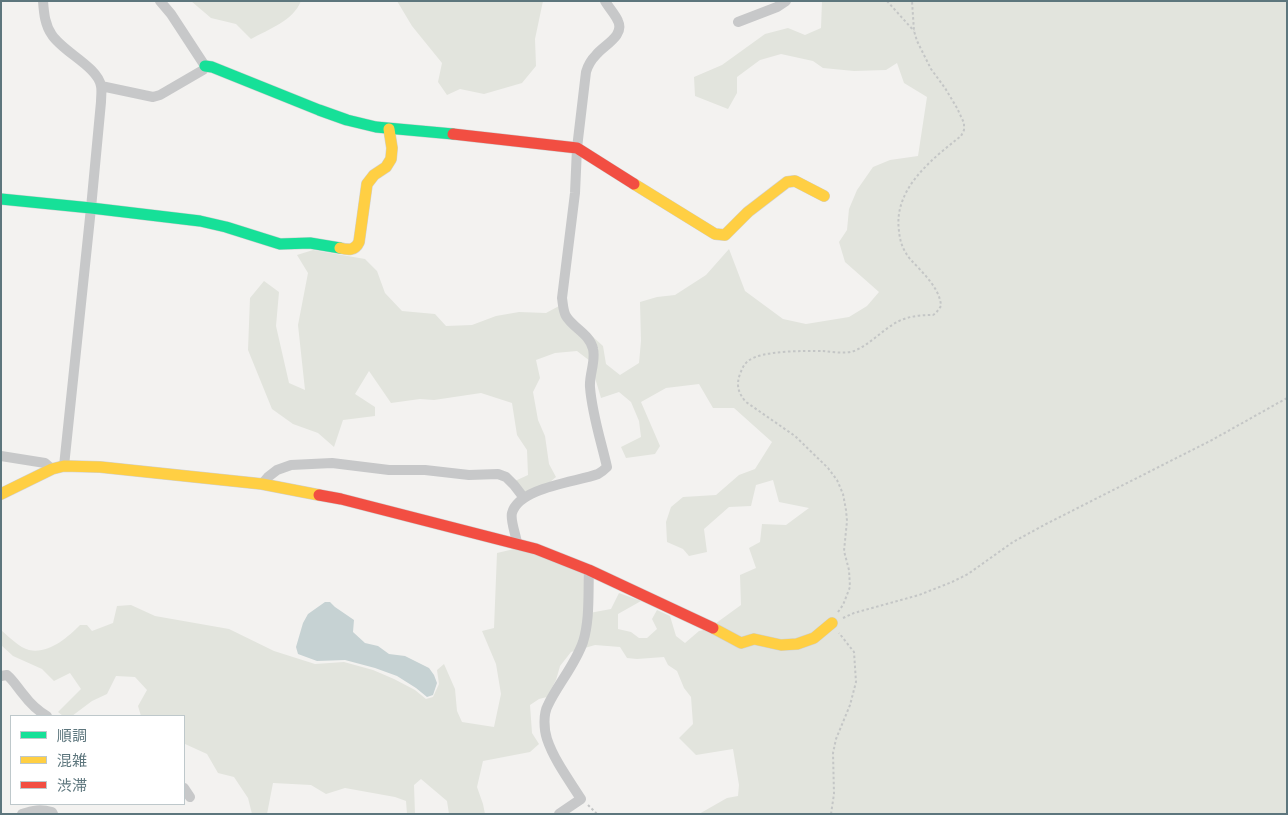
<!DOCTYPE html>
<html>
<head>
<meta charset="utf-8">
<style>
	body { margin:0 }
	#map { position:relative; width:1288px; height:815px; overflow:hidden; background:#f3f2f0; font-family:"DejaVu Sans","Noto Sans JP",sans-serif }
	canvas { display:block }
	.frame { position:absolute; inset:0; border:2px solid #5d767d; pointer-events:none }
	.legend { position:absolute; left:10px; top:715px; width:175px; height:90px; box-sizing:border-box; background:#fff; border:1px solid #bec8cb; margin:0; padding:6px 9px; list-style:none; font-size:15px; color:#5d767d }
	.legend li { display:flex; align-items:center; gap:10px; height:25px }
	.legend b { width:25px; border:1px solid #bec8cb }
</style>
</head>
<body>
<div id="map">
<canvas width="1288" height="815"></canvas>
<div class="frame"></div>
<ul class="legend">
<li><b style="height:6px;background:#16e098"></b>順調</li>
<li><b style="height:6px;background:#ffcf43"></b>混雑</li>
<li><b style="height:6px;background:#f24e42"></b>渋滞</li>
</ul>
</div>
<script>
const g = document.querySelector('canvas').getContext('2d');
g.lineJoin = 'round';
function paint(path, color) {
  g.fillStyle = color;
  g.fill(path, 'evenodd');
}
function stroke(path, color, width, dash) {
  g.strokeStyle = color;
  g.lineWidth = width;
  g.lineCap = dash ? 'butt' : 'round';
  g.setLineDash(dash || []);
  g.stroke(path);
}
const green = new Path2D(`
	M191,1H301C293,21 269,29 251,39L236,24L211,18Z
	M397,1H543L535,39L536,66L522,83L484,94L460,89L447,95L438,82L442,63L412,26Z
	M822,1H1287V814H699L727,798L738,796L739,785L733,749L696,755L679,738L693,724L691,697L684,688L677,671L668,665L664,657L637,659L627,658L620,647L595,645L571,652L560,666L556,680L547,697L539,699L530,705L532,733L539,744L530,752L483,761L477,787L483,804L485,814H449L447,801L421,779L414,785L415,814H407L406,801L395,797L345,788L326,794L311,785L273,783L267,814H252L248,798L234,777L218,773L207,754L185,744H184V716H141L138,706L147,690L135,677L116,676L107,694L92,701L72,716H63L58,712L81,689L70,673L54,681L42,669L13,656L1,645V630C8,636 20,648 29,650C49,654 67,638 80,625H87L92,631L113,623L117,606L131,605L155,616L229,629L274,651L315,664L344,662L373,670L394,679L415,690L426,699L433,697L439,684L437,670L444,664L455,689L457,711L462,722L494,727L501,694L496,664L482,631L494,628L497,553L514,549L534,552L584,574V614L611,609L619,593L641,601L618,614V629L631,632L639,638H647L657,629L652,619L657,610L670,616L676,636L685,643L699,631L708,629L741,605L740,575L756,568L749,548L760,542L762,524L786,525L809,508L779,502L773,480L756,485L751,506L729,507L704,529L707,552L689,556L683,549L667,542L666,522L671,507L683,497L716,495L739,475L755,469L772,442L734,408H713L699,384L666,388L641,402L660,446L655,454L626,458L621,447L641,437L639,421L631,402L619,392L601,398L590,361L577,351L555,353L536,360L540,378L533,392L538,420L545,436L549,464L556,477L550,482L525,495L515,481L528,475L527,450L517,435L512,403L481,393L434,400L420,399L391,403L369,371L355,394L375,407V416L343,420L334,447L318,433L293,424L272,409L248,350L250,298L264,281L279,292L276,326L289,383L305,390L298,325L308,273L297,255L313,250L365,259L377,271L385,293L402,311L435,314L446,326L472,325L496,316L519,312L546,313L559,306L603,346L606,364L620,375L639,363L641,341L640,302L657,297L675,295L706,275L729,249L745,291L783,319L806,324L849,317L867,306L879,292L845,262L839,242L847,230L849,209L857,190L873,167L890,160L918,156L927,97L904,83L897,63L886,70L854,71L823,68L813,61L781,54L760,60L737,77V93L728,109L695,96L694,77L722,65L765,34L788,28L805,35L821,28Z`);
const water = new Path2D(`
	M325,602H330L335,607L354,620L353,632L365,643L378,646L389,654L405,656L429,668L434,675L437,683L433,695L427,697L416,688L397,676L375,668L345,660L317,661L298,654L296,647L303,623L308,614Z`);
const path = new Path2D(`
	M887,1L914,31
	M838,612L843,605L850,587L849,570L844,551L847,521L846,510L843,494L837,480L828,468L795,436L746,402C738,393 736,385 740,374C742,369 744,364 748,361C762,350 805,351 823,351C833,352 845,354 854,351C871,344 883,329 899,321C909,316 922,315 933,315L936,313L941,306C940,288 922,272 910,259C903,250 900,242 899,231C893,189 932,159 961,136L964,130V123L957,108L945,88L931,69L917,41L914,31L912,1
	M843,618L854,613L919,595L952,582L968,574L1013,542L1046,524L1212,440L1287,398
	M588,805L597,814
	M831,814L834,794L833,753L836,739L850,705L856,682L854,652L839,633`);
const street = new Path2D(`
	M43,1C44,14 45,25 52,35C63,52 98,67 101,86C102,91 101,97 101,102L91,208L64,466
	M738,22L777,7L786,1
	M101,86L153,97L160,95L203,70L205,66L171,14L160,1
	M1,456L45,463L52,469
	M262,484L268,477L277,470L291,465L332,463L389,470H425L469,475L498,474L506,477L514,485L524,498
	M517,543C516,535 510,520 512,513C519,487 577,482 598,474C602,472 605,469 607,467C601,441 592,414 590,387C589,375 596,361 593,349C590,334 573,328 566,316C563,311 563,304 562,298L575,193L577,148L586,72C588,65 591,60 596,55C604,45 625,36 618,21C615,14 609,8 605,1
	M1,676L7,675C14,681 17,687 23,694C29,702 38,711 47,716
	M184,788L190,797
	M22,814C33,810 41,809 52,812L53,814
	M559,814L581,799C569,780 554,760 547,739C544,730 543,714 548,705C558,684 575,665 583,642C590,620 588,593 589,570`);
const fast = new Path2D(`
	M205,66L212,67L319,110L347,120L376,127L453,134
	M1,199L91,208L200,221L226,227L280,244L310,243L340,248`);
const slow = new Path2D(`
	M634,184L715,234L725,235L748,212L787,182L795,181L824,196
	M340,248C348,250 355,251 359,242L367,184L374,175L386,167L391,159L392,148L389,129
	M1,494L52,469L64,466L100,467L262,484L319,495
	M713,628L741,643L754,639L781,645L797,644L814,638L832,623`);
const jam = new Path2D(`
	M453,134L577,148L634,184
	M319,495L341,499L536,549L589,570L713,628`);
paint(green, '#e2e4dd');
paint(water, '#c6d2d3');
stroke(fast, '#cfd0d0', 12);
stroke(slow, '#cfd0d0', 12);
stroke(jam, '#cfd0d0', 12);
stroke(path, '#c4c6c6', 2, [2.5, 2.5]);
stroke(street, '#c7c8c9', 10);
stroke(fast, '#16e098', 11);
stroke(slow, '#ffcf43', 11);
stroke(jam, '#f24e42', 11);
</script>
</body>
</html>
